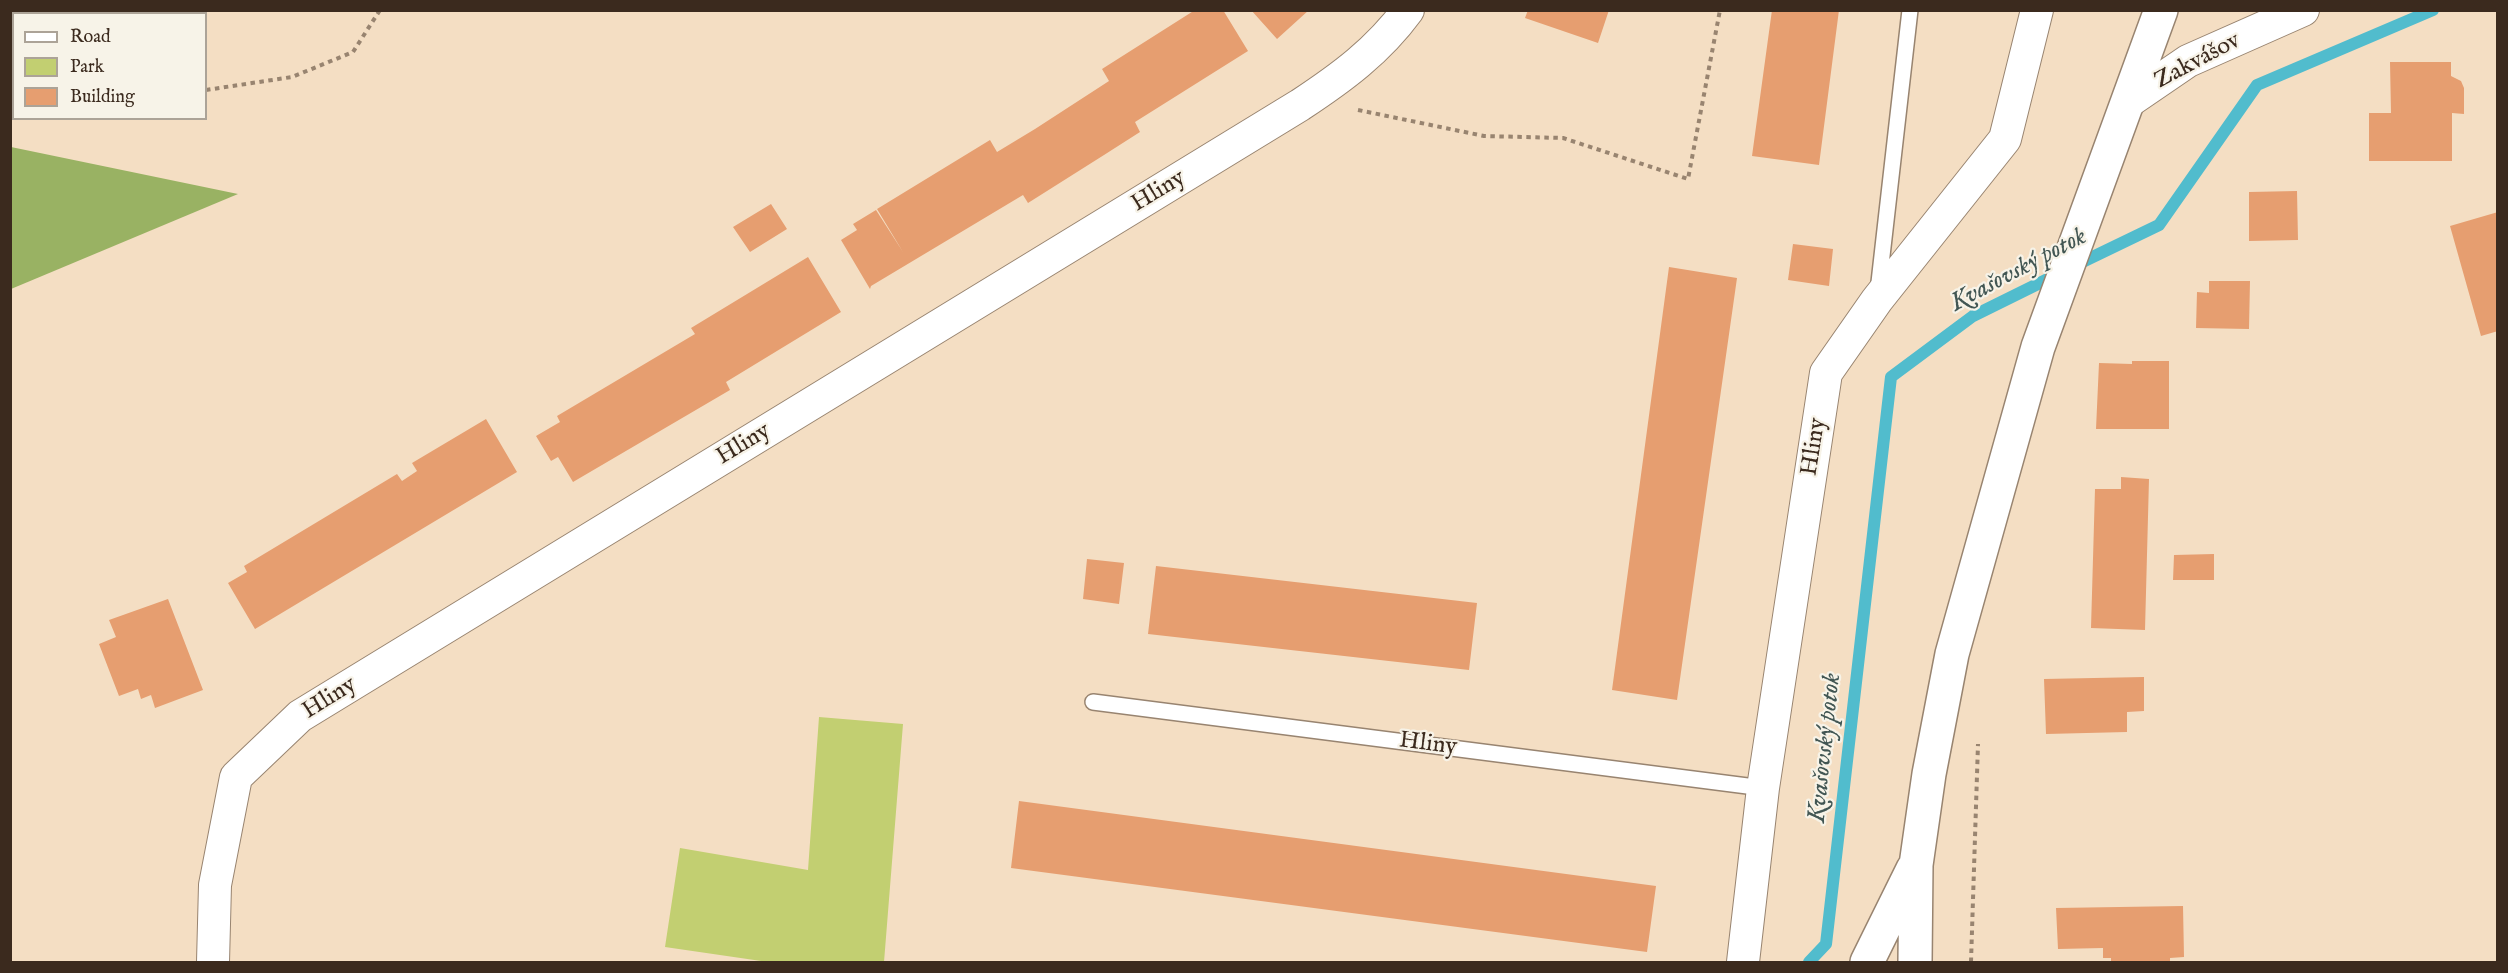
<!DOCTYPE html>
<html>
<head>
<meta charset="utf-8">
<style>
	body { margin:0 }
	#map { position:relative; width:2508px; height:973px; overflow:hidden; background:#f4dec3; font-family:"IM FELL English",serif }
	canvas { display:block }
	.frame { position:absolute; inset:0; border:12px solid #3b2a1e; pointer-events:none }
	.legend { position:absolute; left:12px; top:12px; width:195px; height:108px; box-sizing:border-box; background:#f7f3e8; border:2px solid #aca397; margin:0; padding:8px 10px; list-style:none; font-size:18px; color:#3b2a1e }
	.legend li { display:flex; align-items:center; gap:12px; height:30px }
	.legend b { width:30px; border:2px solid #aca397 }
</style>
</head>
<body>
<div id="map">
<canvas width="2508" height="973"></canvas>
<div class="frame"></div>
<ul class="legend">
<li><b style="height:8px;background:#fff"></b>Road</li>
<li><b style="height:16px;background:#c2cf71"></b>Park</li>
<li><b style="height:16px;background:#e69e70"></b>Building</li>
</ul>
</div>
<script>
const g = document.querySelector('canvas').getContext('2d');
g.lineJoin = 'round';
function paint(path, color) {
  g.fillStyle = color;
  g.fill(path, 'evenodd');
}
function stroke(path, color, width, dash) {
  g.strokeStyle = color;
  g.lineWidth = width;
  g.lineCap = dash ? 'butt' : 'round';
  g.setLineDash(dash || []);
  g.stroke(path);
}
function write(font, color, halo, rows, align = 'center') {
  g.font = font + ' "IM FELL English",serif';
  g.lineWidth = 4.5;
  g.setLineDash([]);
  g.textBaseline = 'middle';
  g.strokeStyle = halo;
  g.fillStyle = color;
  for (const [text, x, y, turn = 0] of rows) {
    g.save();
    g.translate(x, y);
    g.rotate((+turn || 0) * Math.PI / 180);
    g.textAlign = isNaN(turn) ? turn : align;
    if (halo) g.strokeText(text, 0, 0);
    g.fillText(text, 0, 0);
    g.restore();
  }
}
const green = new Path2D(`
	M819,717L903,724L884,962H768L665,947L680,848L808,870Z`);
const forest = new Path2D(`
	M11,147L238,194L11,289Z`);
const stream = new Path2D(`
	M2074,266L2159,225L2257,85L2433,10
	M1809,962L1826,944L1891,377L1973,316L2058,274`);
const building = new Path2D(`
	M1195,10H1223L1248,51L1135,122L1140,132L1104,155L1028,203L1023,195L871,286L870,289L841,240L857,230L853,224L876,210L903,252L877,209L990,140L997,152L1035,129L1109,81L1102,69Z
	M1251,10H1309L1277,39Z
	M1528,10H1609L1598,43L1525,18Z
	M1772,10H1839L1819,165L1752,156Z
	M2390,62H2451V76L2461,81L2464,88V114L2452,113V161H2369V113H2391Z
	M2297,191L2298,240L2249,241V192Z
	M771,204L787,229L750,252L733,227Z
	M2498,212V331L2481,336L2450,226Z
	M1793,244L1833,249L1829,286L1788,280Z
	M808,257L841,312L726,382L730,390L573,482L558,457L551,461L536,436L560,422L557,416L695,334L691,328Z
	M1669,267L1737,278L1677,700L1612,690Z
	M2209,281H2250L2249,329L2196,328L2197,292L2209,293Z
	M2132,361H2169V429H2096L2099,363L2132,364Z
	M486,419L517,472L255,629L228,583L247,572L244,566L397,474L402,481L417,471L412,463Z
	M2121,477L2149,479L2145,630L2091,628L2095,489H2121Z
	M2214,554V580H2173L2174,555Z
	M1087,559L1124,563L1119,604L1083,599Z
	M1156,566L1477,603L1469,670L1148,634Z
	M168,599L203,690L155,708L151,695L141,699L138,689L119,696L99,644L116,637L109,620Z
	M2144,677V711L2127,712V732L2046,734L2044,679Z
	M1019,801L1656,886L1647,952L1011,868Z
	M2183,906L2184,957L2170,958V962H2111V958H2103V948L2058,949L2056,908Z`);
const path = new Path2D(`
	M206,90L292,77L353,52L380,10
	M1358,110L1484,136L1563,138L1688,179L1720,10
	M10,118L14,117
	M1971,962L1978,744`);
const service = new Path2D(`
	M1878,291L1910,10
	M1093,702L1763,788`);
const minor = new Path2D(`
	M2128,102L2188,61L2303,10
	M213,962L215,885L236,777L300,716L1300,105C1341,78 1378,51 1408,10
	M1743,962L1763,788L1826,373L1877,300L2005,139L2037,10`);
const secondary = new Path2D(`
	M1867,962L1913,869
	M1915,962L1916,865L1929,774L1952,654L2038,347L2161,10`);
const streetNames = [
	["Zakvášov",2198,62,-28],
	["Hliny",1159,192,-31],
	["Hliny",744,445,-31],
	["Hliny",1815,447,-81],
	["Hliny",330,699,-32],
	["Hliny",1428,745,7]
];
const waterNames = [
	["Kvašovský potok",2019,271,-28],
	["Kvašovský potok",1826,748,-84]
];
paint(green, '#c2cf71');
paint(forest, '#99b263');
stroke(stream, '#51bccd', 12);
paint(building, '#e69e70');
stroke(service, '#988470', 18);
stroke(minor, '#988470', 34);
stroke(secondary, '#988470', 36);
stroke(path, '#988470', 4, [4.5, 4.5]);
stroke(service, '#fff', 15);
stroke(minor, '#fff', 32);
stroke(secondary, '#fff', 33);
write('24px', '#3b2a1e', '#f7f3e8', streetNames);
write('italic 26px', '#425653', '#f7f3e8', waterNames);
</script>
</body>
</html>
